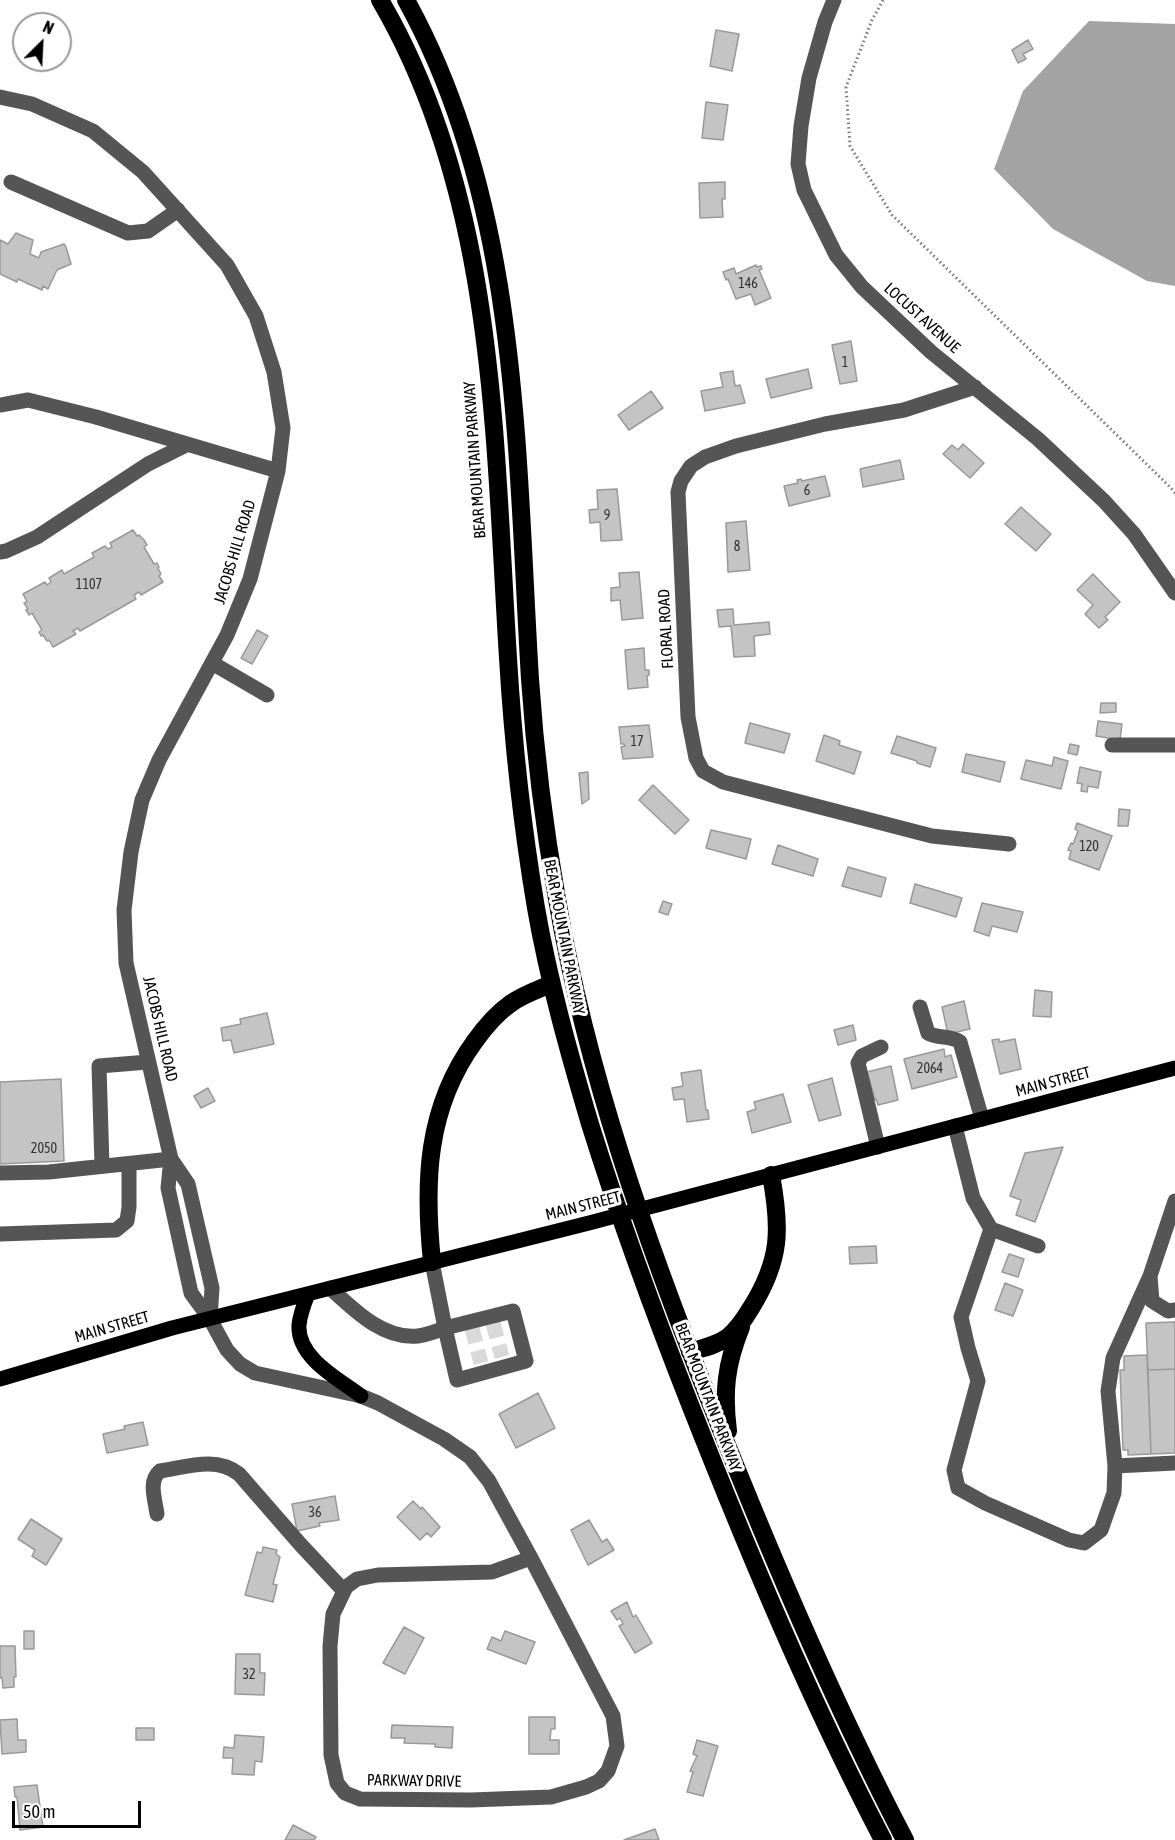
<!DOCTYPE html>
<html>
<head>
<meta charset="utf-8">
<style>
	body { margin:0 }
	#map { position:relative; width:1175px; height:1840px; overflow:hidden; background:#fff; font-family:"Asap Condensed",sans-serif }
	canvas { display:block }
	.north { position:absolute; left:12px; top:12px; width:60px; height:60px; box-sizing:border-box; background:#fff; border:2px solid #999; border-radius:50%; rotate:24deg; font-size:16px; font-weight:700; line-height:24px; text-align:center; color:#000 }
	.north::after { content:''; display:block; margin:auto; width:21px; height:27px; background:#000; clip-path:polygon(50% 0,100% 100%,50% 72%,0 100%) }
	.scale { position:absolute; left:12px; top:1801px; width:129px; height:27px; box-sizing:border-box; border:3px solid #000; border-top:0; padding-left:8px; font-size:18px; line-height:21px; white-space:nowrap; color:#000; -webkit-text-stroke:4px #fff; paint-order:stroke }
</style>
</head>
<body>
<div id="map">
<canvas width="1175" height="1840"></canvas>
<div class="north">N</div>
<div class="scale">50 m</div>
</div>
<script>
const g = document.querySelector('canvas').getContext('2d');
g.lineJoin = 'round';
function paint(path, color) {
  g.fillStyle = color;
  g.fill(path, 'evenodd');
}
function stroke(path, color, width, dash) {
  g.strokeStyle = color;
  g.lineWidth = width;
  g.lineCap = dash ? 'butt' : 'round';
  g.setLineDash(dash || []);
  g.stroke(path);
}
function write(font, color, halo, rows, align = 'center') {
  g.font = font + ' "Asap Condensed",sans-serif';
  g.lineWidth = 6;
  g.setLineDash([]);
  g.textBaseline = 'middle';
  g.strokeStyle = halo;
  g.fillStyle = color;
  for (const [text, x, y, turn = 0] of rows) {
    g.save();
    g.translate(x, y);
    g.rotate((+turn || 0) * Math.PI / 180);
    g.textAlign = isNaN(turn) ? turn : align;
    if (halo) g.strokeText(text, 0, 0);
    g.fillText(text, 0, 0);
    g.restore();
  }
}
const water = new Path2D(`
	M1089,21L1175,24V286L1147,281L1053,229L994,169L1023,91Z`);
const building = new Path2D(`
	M716,30L739,34L732,71L710,66Z
	M1028,40L1033,49L1023,54L1026,59L1018,63L1012,50Z
	M706,102L728,105L723,140L702,138Z
	M725,182V199H722L723,217L700,218L699,183Z
	M16,233L33,240L30,254L39,258L41,252L64,244L66,247L71,264L57,270L48,289L43,286L42,290L18,279L17,282L0,274V240L8,244Z
	M756,265L757,267L761,266L762,269L759,270L771,298L755,305L751,294L736,299L728,279L726,280L723,272L734,268L736,274Z
	M851,341L857,381L840,384L832,345Z
	M808,369L812,388L771,398L766,379Z
	M733,371L735,386L740,385L745,403L705,411L701,391L723,387L720,373Z
	M651,391L663,408L629,430L618,415Z
	M963,444L984,463L970,478L943,454L952,445L958,450Z
	M900,460L904,479L863,487L860,469Z
	M825,476L830,496L789,506L784,486L798,483L797,480L801,479L802,481Z
	M617,489L622,540L601,541L600,522L590,523L589,510L598,509L597,490Z
	M1021,507L1051,534L1036,551L1005,524Z
	M746,521L750,570L728,572L726,523Z
	M133,530L137,536L139,535L144,540L147,545L144,547L154,564L157,563L159,567L158,568L161,574L159,576L163,582L141,595L139,592L134,595L136,599L80,631L78,628L73,631L76,634L53,647L49,640L47,641L43,635L41,636L39,632L42,630L32,613L29,615L26,610L28,609L24,603L27,602L23,594L45,582L47,585L51,582L49,578L62,570L64,574L94,557L92,553L105,546L108,549L112,547L110,543Z
	M639,572L643,618L622,620L620,600L611,601V588L620,587L619,573Z
	M1093,574L1120,602L1105,617L1108,620L1099,628L1085,614L1093,605L1077,590Z
	M733,609L734,625L769,622L770,634L754,636L755,656L734,657L731,626L719,627L717,610Z
	M257,630L268,636L252,664L241,658Z
	M644,648L645,670H649V675L647,676L648,687L628,689L625,650Z
	M1101,703H1116V712L1100,713Z
	M1098,721L1122,724L1120,740L1096,736Z
	M750,723L790,734L784,753L745,743Z
	M649,725L653,757L623,759L621,747L625,746L624,744H621L619,727Z
	M824,735L840,741L839,745L861,752L854,774L816,761Z
	M897,736L936,748L930,767L917,763V761L891,753Z
	M1070,744L1079,746L1077,755L1068,753Z
	M966,754L1005,762L1000,782L962,772Z
	M1054,757L1068,761L1061,789L1021,779L1026,760L1052,766Z
	M1080,767L1101,772L1098,788L1088,786L1087,792L1081,791L1082,784L1077,783Z
	M588,772L589,799L582,804L579,773Z
	M653,785L689,820L675,834L639,800Z
	M1119,809L1130,810L1128,826H1118Z
	M1077,823L1112,836L1099,870L1069,859L1071,851L1068,850L1071,843L1073,844L1078,831L1075,829Z
	M711,830L751,839L746,859L706,848Z
	M778,845L818,859L813,876L772,864Z
	M848,867L886,878L881,897L842,886Z
	M915,884L962,898L956,917L910,903Z
	M663,901L672,904L668,915L659,912Z
	M982,903L1023,912L1017,932L992,926L989,936L974,931Z
	M1035,990L1052,992L1051,1017L1033,1016Z
	M964,1001L970,1029L948,1034L942,1007Z
	M267,1013L274,1044L234,1053L231,1040L223,1041L221,1028L241,1024L240,1019Z
	M853,1025L856,1040L838,1045L834,1030Z
	M999,1039V1042L1015,1039L1021,1069L1000,1074L992,1040Z
	M944,1049L945,1057L951,1055L957,1077L912,1089L904,1059Z
	M891,1066L898,1100L878,1105L876,1099L875,1100L867,1072Z
	M701,1070L706,1110H708L709,1119L687,1122L684,1099L674,1100L672,1088L683,1086L681,1073Z
	M832,1078L841,1115L819,1121L808,1085Z
	M61,1079L64,1161L0,1164V1082Z
	M208,1088L215,1101L201,1108L194,1096Z
	M783,1094L791,1122L752,1133L747,1112L756,1109L754,1102Z
	M1063,1147L1035,1222L1016,1215L1021,1200L1010,1196L1025,1153Z
	M876,1246L877,1263L850,1264L849,1247Z
	M1009,1254L1024,1259L1018,1277L1002,1272Z
	M1005,1283L1023,1290L1013,1316L995,1310Z
	M1175,1322V1369L1148,1370L1146,1323Z
	M1147,1355L1151,1454L1128,1455V1450H1123L1120,1370H1124V1356Z
	M1175,1369V1453L1151,1454L1148,1370Z
	M538,1393L555,1428L516,1448L499,1414Z
	M143,1422L148,1445L107,1453L103,1434L125,1429L124,1426Z
	M335,1496L339,1520L319,1523L320,1526L297,1531L292,1504Z
	M413,1501L421,1509L422,1507L440,1527L431,1537L427,1533L420,1540L397,1517Z
	M31,1519L62,1539L46,1565L32,1556L35,1550L18,1539Z
	M589,1520L602,1542L607,1539L614,1550L588,1565L571,1530Z
	M263,1547L277,1550L276,1554L280,1557L273,1584L277,1585L273,1602L245,1595L257,1552L262,1553Z
	M627,1602L633,1617L636,1615L652,1643L635,1653L619,1626L623,1624L620,1618L617,1620L611,1611Z
	M404,1627L424,1638L405,1674L383,1663Z
	M24,1631H34V1649H24Z
	M505,1631L535,1642L526,1664L487,1649L492,1637L501,1641Z
	M0,1646H15L16,1677H14V1687L3,1688L2,1678H0Z
	M236,1654H260V1673H265L264,1695L235,1694Z
	M529,1717H555V1729H551L550,1740H559V1754H529Z
	M17,1719L18,1740H26V1752L2,1754L0,1720Z
	M392,1725L453,1727L452,1748L435,1747V1744L404,1743L405,1738H391Z
	M136,1728H154V1740H136Z
	M235,1735L264,1737L262,1762L255,1761L254,1775L232,1774L233,1758H223L224,1747L234,1748Z
	M697,1740L718,1746L703,1796L687,1792L693,1772L690,1771L697,1756L693,1754Z
	M37,1785L43,1827L20,1830L17,1797H15L14,1787Z
	M293,1825L316,1837L314,1840H285Z
	M655,1829L659,1840H624L638,1835Z`);
const minorTunnel = new Path2D(`
	M493,1323L502,1357
	M472,1328L481,1363`);
const path = new Path2D(`
	M883,0L872,20L846,87L850,146L892,215L1171,488L1175,493`);
const minor = new Path2D(`
	M834,0L825,22L809,78L801,126L798,164L804,190L836,255L862,287L931,352L1038,439L1104,501L1134,534L1175,593
	M0,97L32,104L93,131L143,172L227,265L256,316L274,372L283,428L278,471L250,579L227,635L159,760L142,800L131,852L124,910L126,963L171,1159L168,1188L191,1293L210,1319L227,1350L240,1364L255,1373L361,1396L378,1403L444,1439L470,1457L489,1481L531,1558
	M11,182L128,233L148,231L178,210
	M975,387L904,410L825,424L736,446L705,457L691,466L681,481L678,492L688,717L696,758L703,771L723,782L932,836L1009,844
	M0,405L28,400L96,417L278,471
	M0,552L6,551L37,537L148,464L188,444
	M212,663L267,695
	M1112,745H1175
	M920,1007L928,1033C938,1039 951,1035 960,1042L982,1119
	M955,1126L973,1198L991,1229L1038,1246
	M878,1147L858,1063L862,1056L881,1047
	M171,1159L188,1184L212,1288L210,1319
	M102,1166L99,1066L148,1062
	M0,1173L49,1172L171,1159
	M1175,1201L1150,1276L1152,1301L1168,1311L1175,1310
	M991,1229L961,1317L968,1348L978,1381L954,1470L958,1488L985,1503L1069,1540L1084,1543L1101,1530L1114,1493L1115,1466L1108,1391L1113,1358L1150,1276
	M0,1234L116,1230L127,1221L129,1207V1164
	M330,1288C353,1309 383,1340 418,1336C427,1335 437,1331 445,1328L432,1262
	M513,1311L526,1361L457,1380L445,1328Z
	M1115,1466L1175,1463
	M157,1514C155,1499 148,1481 160,1471C187,1467 216,1456 239,1474L300,1544L344,1591
	M531,1558L613,1716L617,1746L608,1771L599,1781L586,1787L551,1797L471,1800L360,1799L345,1793L337,1783L331,1755L330,1646L333,1614L346,1587L357,1579L378,1575L492,1572Z`);
const major = new Path2D(`
	M308,1294C304,1304 300,1314 299,1325C297,1358 339,1379 361,1396
	M0,1379L172,1328L589,1223L1175,1068`);
const highway = new Path2D(`
	M380,0C496,198 494,437 508,658C513,742 522,825 536,908C549,982 569,1053 590,1124C620,1220 654,1313 691,1407C749,1554 810,1700 883,1840
	M406,0C520,206 516,450 530,679C535,753 544,826 557,899C587,1075 647,1243 712,1407C770,1554 832,1700 905,1840
	M432,1262C424,1182 426,1108 475,1041C485,1027 496,1014 510,1004C522,995 537,990 551,984
	M690,1352C703,1348 717,1345 728,1337C738,1329 745,1318 751,1308C781,1260 781,1229 771,1175
	M728,1431C723,1392 726,1364 741,1327`);
const numberNames = [
	["146",748,284],
	["1",845,363],
	["6",807,491],
	["9",607,516],
	["8",737,547],
	["1107",89,585],
	["17",637,742],
	["120",1089,847],
	["2064",930,1069],
	["2050",44,1149],
	["36",315,1513],
	["32",249,1675]
];
const streetNames = [
	["LOCUST AVENUE",922,318,42],
	["BEAR MOUNTAIN PARKWAY",475,460,-94],
	["JACOBS HILL ROAD",235,552,-73],
	["FLORAL ROAD",666,629,-93],
	["BEAR MOUNTAIN PARKWAY",564,937,79],
	["JACOBS HILL ROAD",160,1029,77],
	["MAIN STREET",1053,1082,-15],
	["MAIN STREET",583,1206,-14],
	["MAIN STREET",112,1327,-16],
	["BEAR MOUNTAIN PARKWAY",708,1397,69],
	["PARKWAY DRIVE",414,1781,1]
];
paint(water, '#a3a3a3');
paint(building, '#c4c4c4');
stroke(building, '#999', 1.5);
stroke(minorTunnel, '#d9d9d9', 15, [15, 8]);
stroke(path, '#777', 3, [1.5, 3]);
stroke(minor, '#555', 15);
stroke(major, '#000', 15);
stroke(highway, '#000', 18);
write('14px', '#313131', null, numberNames);
write('16px', '#000', '#fff', streetNames);
</script>
</body>
</html>
